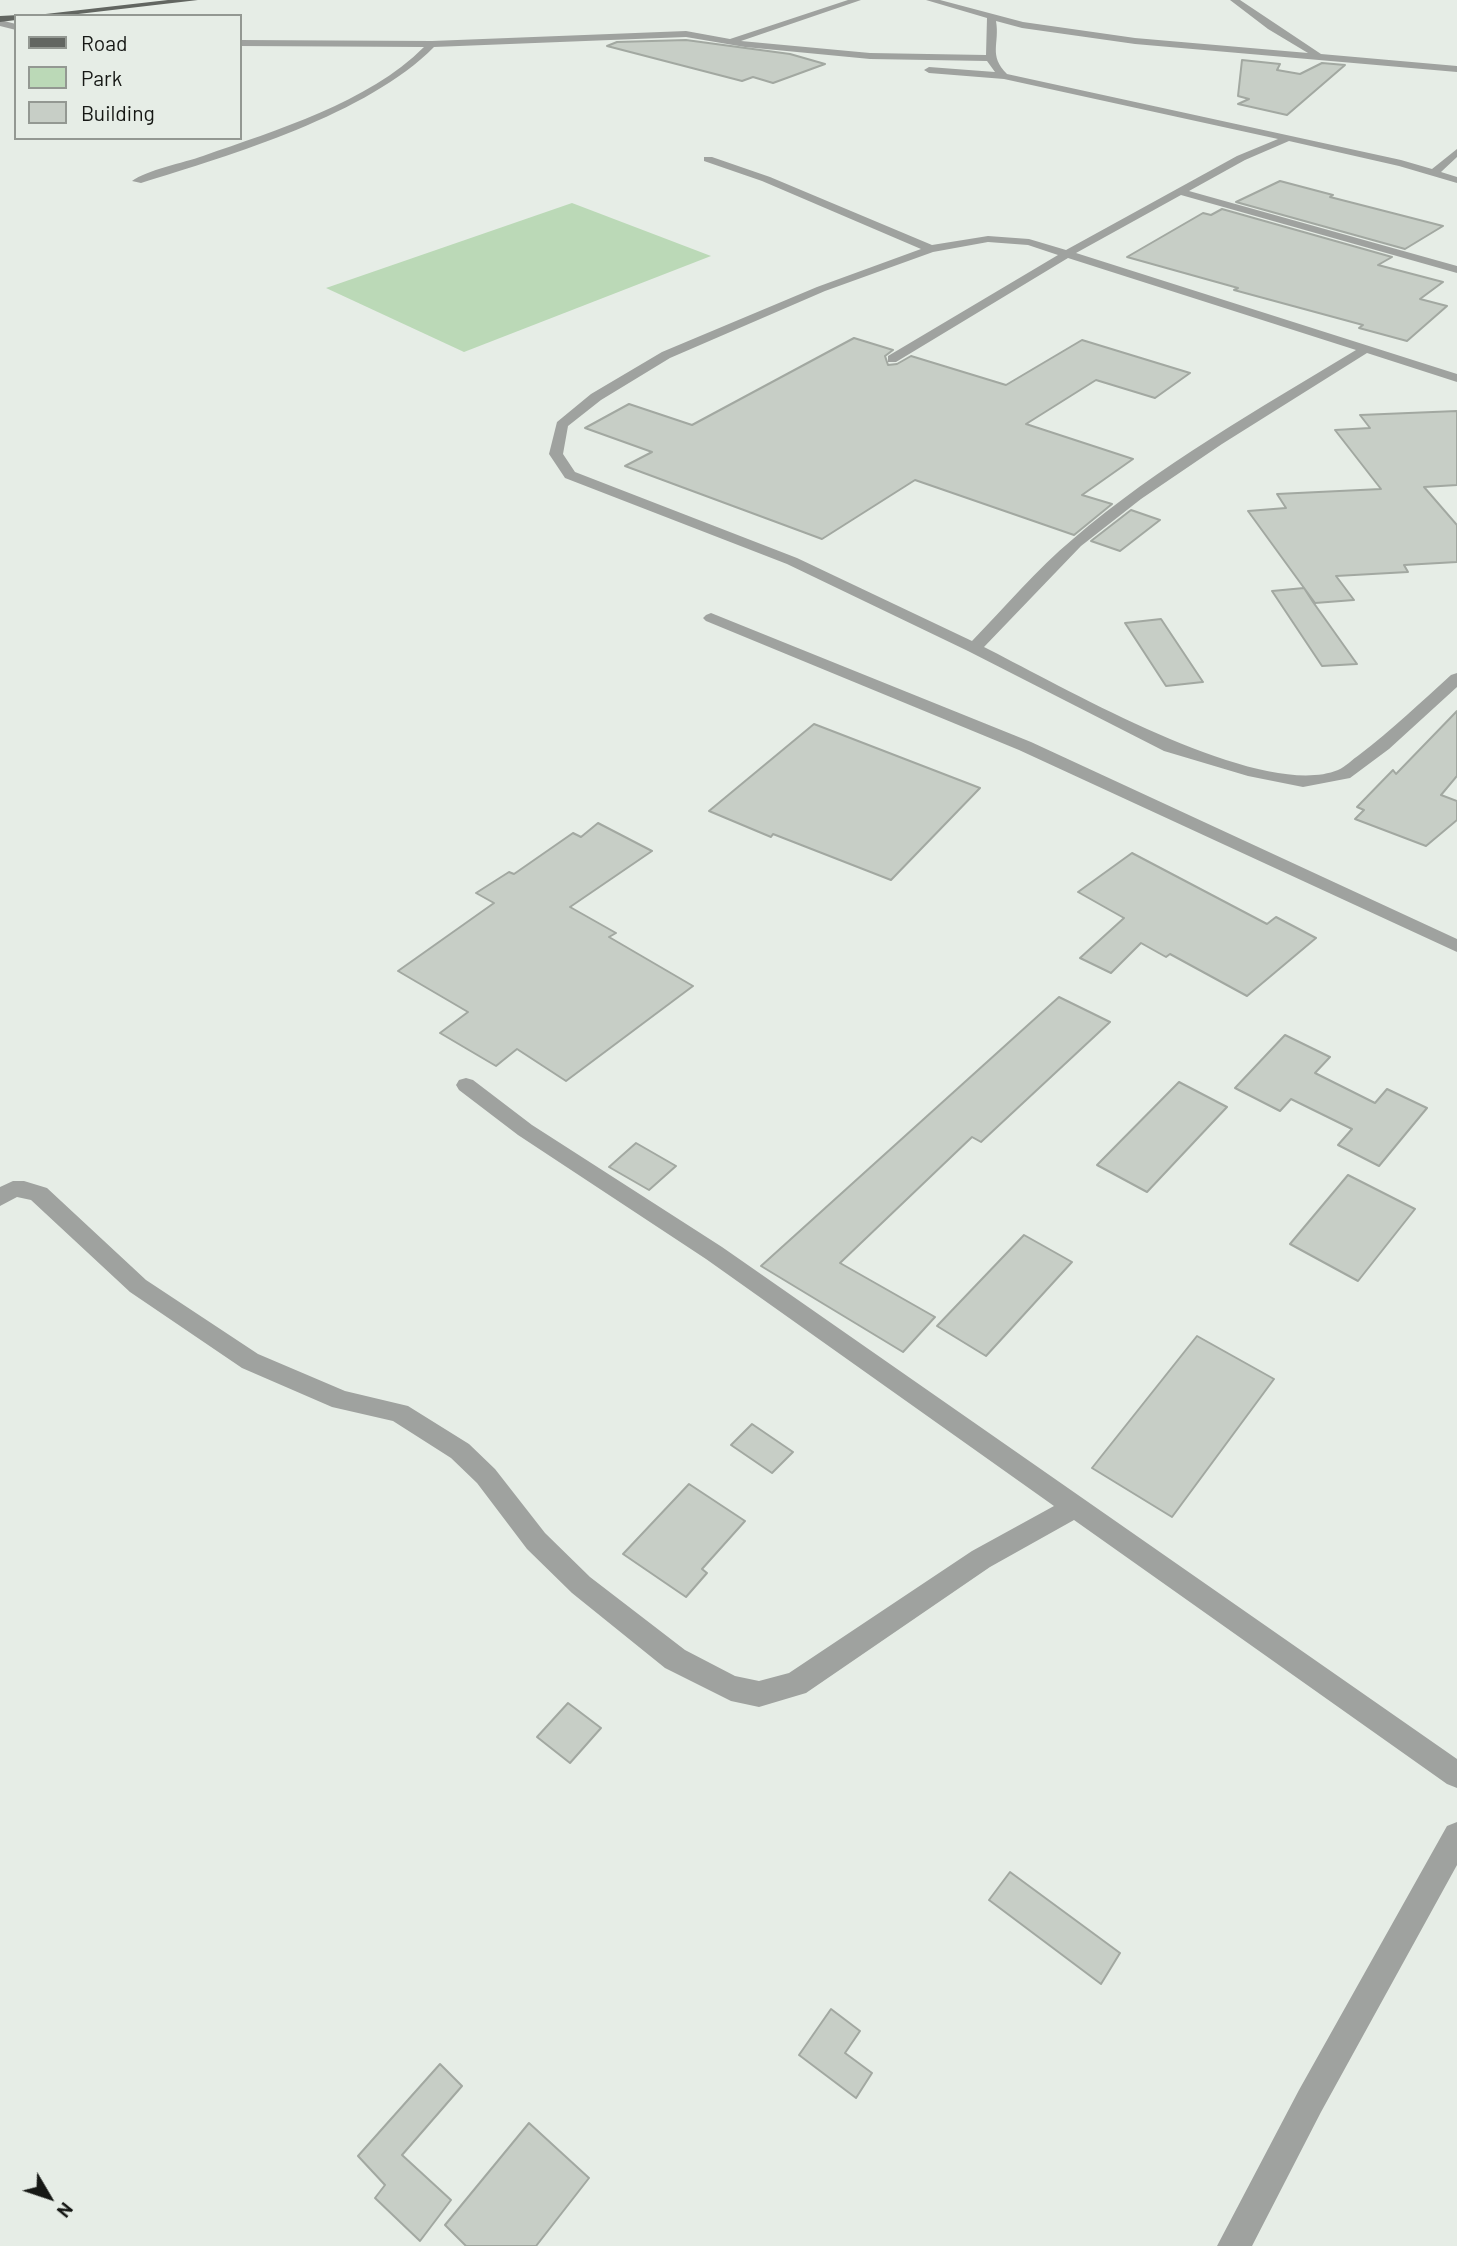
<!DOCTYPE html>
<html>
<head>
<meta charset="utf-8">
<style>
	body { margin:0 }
	#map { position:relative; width:1457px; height:2246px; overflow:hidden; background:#e6ede6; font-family:Barlow,sans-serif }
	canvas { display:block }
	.legend { position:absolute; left:14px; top:14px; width:228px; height:126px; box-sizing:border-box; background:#e6ede6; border:2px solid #939892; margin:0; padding:9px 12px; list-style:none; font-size:21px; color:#161815 }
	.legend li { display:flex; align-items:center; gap:14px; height:35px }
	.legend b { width:35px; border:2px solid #939892 }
	.north { position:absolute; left:14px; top:2162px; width:70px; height:70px; -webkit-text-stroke:5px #e6ede6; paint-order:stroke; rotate:129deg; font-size:19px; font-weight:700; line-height:28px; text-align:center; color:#161815 }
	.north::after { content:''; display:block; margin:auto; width:24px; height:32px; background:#161815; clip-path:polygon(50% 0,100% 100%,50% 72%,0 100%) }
</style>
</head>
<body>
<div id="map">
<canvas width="1457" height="2246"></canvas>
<ul class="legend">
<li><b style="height:9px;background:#626661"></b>Road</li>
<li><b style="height:19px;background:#bbd9b7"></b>Park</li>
<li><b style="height:19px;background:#c7cec6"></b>Building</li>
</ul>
<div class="north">N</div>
</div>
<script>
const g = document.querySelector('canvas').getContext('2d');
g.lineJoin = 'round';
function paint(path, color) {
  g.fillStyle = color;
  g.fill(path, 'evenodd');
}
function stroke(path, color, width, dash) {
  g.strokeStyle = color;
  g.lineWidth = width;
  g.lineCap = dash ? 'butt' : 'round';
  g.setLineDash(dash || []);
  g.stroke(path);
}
const green = new Path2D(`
	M572,203L711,256L464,352L326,288Z`);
const building = new Path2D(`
	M686,40L790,54L825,64L773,83L753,77L742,81L607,46L617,42Z
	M1242,60L1280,64L1277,70L1300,74L1322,63L1345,65L1287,115L1238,104L1249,99L1238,96Z
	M1280,181L1333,195L1330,197L1443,226L1405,249L1236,202Z
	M1222,209L1392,257L1378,265L1443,282L1420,299L1447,306L1407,341L1359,328L1363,325L1234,290L1238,288L1127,257L1203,213L1211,215Z
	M854,338L893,350L885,356L888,365L897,364L911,356L1006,385L1082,340L1190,373L1155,398L1096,380L1026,424L1133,459L1082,495L1112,504L1074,535L915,480L822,539L625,466L652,452L585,428L629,404L692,425Z
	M1457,411V485L1424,487L1457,525V562L1404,565L1408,572L1336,576L1354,600L1315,603L1248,511L1286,508L1277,494L1381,489L1335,430L1370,428L1360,415Z
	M1131,510L1160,520L1120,551L1091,541Z
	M1304,588L1313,602L1357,664L1322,666L1272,591Z
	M1161,619L1203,682L1166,686L1125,623Z
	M1457,711V776L1441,795L1457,801V820L1426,846L1355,819L1364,810L1357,807L1393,770L1396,774Z
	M814,724L980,788L891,880L773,834L771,837L709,811Z
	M598,823L652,851L570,907L616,933L609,937L693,986L566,1081L517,1049L496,1066L440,1033L468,1012L398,971L494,903L476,893L509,872L514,874L573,833L581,837Z
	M1132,853L1267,924L1276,917L1316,938L1247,996L1170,954L1166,957L1141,943L1111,973L1080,958L1124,918L1078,892Z
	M1059,997L1110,1022L981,1142L972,1137L840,1263L935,1317L903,1352L761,1266Z
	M1285,1035L1330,1057L1315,1073L1375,1103L1387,1089L1427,1108L1379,1166L1338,1145L1352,1129L1291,1099L1280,1111L1235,1088Z
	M1179,1082L1227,1107L1147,1192L1097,1165Z
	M636,1143L676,1166L649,1190L609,1167Z
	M1348,1175L1415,1209L1358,1281L1290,1244Z
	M1024,1235L1072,1262L986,1356L937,1326Z
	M1197,1336L1274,1379L1172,1517L1092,1468Z
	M752,1424L793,1452L772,1473L731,1445Z
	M689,1484L745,1521L702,1569L707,1573L686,1597L623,1554Z
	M568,1703L601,1728L570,1763L537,1737Z
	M1010,1872L1120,1953L1101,1984L989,1900Z
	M831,2009L860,2031L845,2053L872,2073L856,2098L799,2055Z
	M440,2064L462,2086L402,2155L451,2200L420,2241L375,2198L385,2185L358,2156Z
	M529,2123L589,2178L536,2246H466L445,2225Z`);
const minor = new Path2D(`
	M848,0H861L741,41L870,53L986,55L987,18L926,0H940L1023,22L1135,38L1308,53L1268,29L1230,0H1240L1321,54L1457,66V72L1135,44L1022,28L996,21C1000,44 988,55 1007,74L1401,160L1432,169L1457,149V157L1441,172L1457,177V183L1399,166L1289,141L1245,160L1189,191L1457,266V273L1181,195L1076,253L1457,374V382L1367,353L1222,444L1141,499L1081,546L984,647C1058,684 1260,802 1338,770C1345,767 1353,759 1359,755C1392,730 1421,702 1451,675L1457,673V687L1389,749L1350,778L1303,787L1248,776L1164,751L968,651L787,564L565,478L549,454L557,422L591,394L662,352L817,287L921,249L762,181L704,161V157H712L770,177L932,245L988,236L1029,239L1066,250L1237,156L1278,139L1004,79L929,73L924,70L929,67L995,72L987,61L870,59L745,47L686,37L434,47C368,114 232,155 141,183L132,181C147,170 183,163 203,156C276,130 368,103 424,47L240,46V40L432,41L686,31L730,39ZM988,242L1028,245L1058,255L888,356V362H896L1068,258L1356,350C1259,409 1159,465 1073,539C1037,569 1005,607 972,641L797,558L575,472L563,454L568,426L601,400L670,358L825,291L933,252Z
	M0,20L16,24V30L0,26Z
	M711,613L1031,742L1457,939V952L1019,750L706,621L703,618L706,615Z
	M466,1078L473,1080L532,1125L722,1247L1457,1759V1788L1447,1784L1074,1520L990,1567L806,1693L759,1707L731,1701L665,1668L572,1593L527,1549L477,1483L451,1458L393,1421L332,1407L242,1368L130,1292L31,1200L17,1197L0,1206V1187L13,1181H24L47,1188L146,1280L258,1354L345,1391L408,1406L469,1444L495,1469L545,1533L590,1577L685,1650L735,1676L759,1681L789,1673L972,1551L1054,1506L706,1259L518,1135L459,1090L456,1085L459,1080Z
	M1457,1822V1865L1321,2112L1252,2246H1217L1299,2090L1447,1826Z`);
const major = new Path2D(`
	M168,0H198L61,16H28Z
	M19,15L16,16V20L0,22V16Z`);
paint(green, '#bbd9b7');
paint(building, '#c7cec6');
stroke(building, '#a2a8a1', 2);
paint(minor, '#9fa29f');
paint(major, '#626661');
</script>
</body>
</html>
